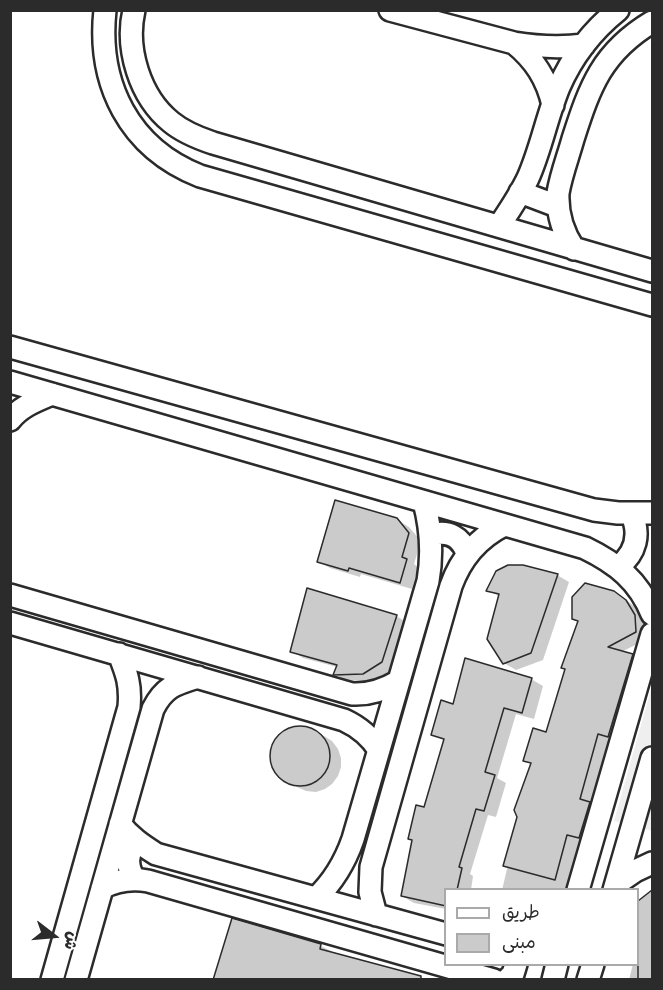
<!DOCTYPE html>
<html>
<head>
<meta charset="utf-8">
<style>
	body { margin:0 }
	#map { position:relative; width:663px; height:990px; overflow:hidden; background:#fff; font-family:"Shantell Sans","Playpen Sans Arabic",sans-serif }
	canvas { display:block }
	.frame { position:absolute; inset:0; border:12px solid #2b2b2b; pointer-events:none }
	.legend { position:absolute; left:444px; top:888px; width:195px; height:78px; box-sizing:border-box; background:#fff; border:2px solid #aaa; margin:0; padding:8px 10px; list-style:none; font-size:18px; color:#2b2b2b }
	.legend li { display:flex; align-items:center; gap:12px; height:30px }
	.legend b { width:30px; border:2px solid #aaa }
	.north { position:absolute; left:24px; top:906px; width:60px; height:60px; -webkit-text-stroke:4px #fff; paint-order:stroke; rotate:106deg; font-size:16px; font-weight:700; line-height:24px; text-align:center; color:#2b2b2b }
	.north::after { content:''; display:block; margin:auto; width:21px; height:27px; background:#2b2b2b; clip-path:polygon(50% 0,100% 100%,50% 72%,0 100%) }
</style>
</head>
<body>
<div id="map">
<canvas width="663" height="990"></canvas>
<div class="frame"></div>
<ul class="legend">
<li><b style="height:8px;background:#fff"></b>طريق</li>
<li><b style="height:16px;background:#cbcbcb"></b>مبنى</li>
</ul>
<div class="north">ش</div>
</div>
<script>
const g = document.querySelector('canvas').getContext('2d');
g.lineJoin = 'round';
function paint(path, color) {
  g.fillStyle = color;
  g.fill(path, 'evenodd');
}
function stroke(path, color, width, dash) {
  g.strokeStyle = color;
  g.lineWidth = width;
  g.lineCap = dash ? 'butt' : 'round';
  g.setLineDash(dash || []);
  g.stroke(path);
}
const built = new Path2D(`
	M652,686V831L614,821Z`);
const shadow = new Path2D(`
	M397,520L409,527L421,541L414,564L418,567L412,589L361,574L360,577L330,568L319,562Z
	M557,575L569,582L543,660L516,670L504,663L500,597L488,590Z
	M614,592L626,600L638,609L646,623L648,639L621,652L632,656L644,663L620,743L610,740L592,805L601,810L591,844L579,840L566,890H502L532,764L525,761L547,734Z
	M396,616L408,623L394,669L375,680L347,681L335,674L337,667L303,658L292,651Z
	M531,679L543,686L534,719L516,714L497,778L506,783L496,817L488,815L470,874L473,876L471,890H446V909L414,903L402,896L445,741L432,734L455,706Z
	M302,727L311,729L324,736L332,741L338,749L341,758V767L338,776L332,784L325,789L316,792L306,791L297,787L284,780L277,774L273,765L271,756L273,746L277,738L284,731L293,728Z
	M652,892V980H629L633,964H638V902Z
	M233,920L321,946L333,952L419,976L424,980H217Z`);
const building = new Path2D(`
	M335,500L397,518L409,533L402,557L407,559L400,583L349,568L348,571L317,562Z
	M508,565H523L558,574L531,653L503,664L487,639L499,594L486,591L496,571Z
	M585,583L614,591L626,600L635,615L636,632L608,647L633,654L608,737L598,734L580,799L590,802L579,838L567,835L555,880L503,866L517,817L514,810L531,763L523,761L533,728L546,732L565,669L561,668L578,621L572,619V597Z
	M307,588L397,615L382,662L363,674L333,675L337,665L290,652Z
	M465,658L532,678L522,713L504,708L485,772L495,775L484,811L476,809L459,867L462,868L457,890H446V906L401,896L412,840L408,839L416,805L424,807L444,739L431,735L441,700L453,704Z
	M270 756a30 30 0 1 1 60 0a30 30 0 1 1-60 0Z
	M652,890V980H638V901Z
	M232,918L321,944L320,949L421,976V980H213Z`);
const street = new Path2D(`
	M105,10C97,84 129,148 200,176L652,305
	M134,10C125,49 140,97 171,122C183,132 198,138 213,143L652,271
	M390,10L514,43C538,47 560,48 584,45
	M514,43C535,60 547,79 553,105
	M520,192L557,206
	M499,226C509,211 520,195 528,178C541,149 547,116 559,87C572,57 593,30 618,10
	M574,249C562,231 557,214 558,193C561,175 568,157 573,139C590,86 602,52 652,22
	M10,347L594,510L618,513H652
	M10,382L585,548C616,563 639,581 652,614
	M10,420C21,406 36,401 52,394
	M431,535C448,530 462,537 467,554
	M618,567C636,553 641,534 631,513
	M10,595L352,694C370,695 384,690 399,681
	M10,623L344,720C359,727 370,736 379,750
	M120,824C130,837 142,845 156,854L446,934
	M134,878C126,865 127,853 137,841
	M616,884L635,871L652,863
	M102,888C117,880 131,878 148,881L494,980
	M578,890L652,634
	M614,890L652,758
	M316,898C334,881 345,862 353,839L428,581C433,553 431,528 424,502
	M376,915L370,892L371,867L451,586C461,558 478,538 504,525
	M52,980L129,707C131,685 127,674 119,654
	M76,980L153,709C164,687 175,684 198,677
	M507,980L513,974L516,964
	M553,980L557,964
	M588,980L593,964`);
paint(built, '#efefef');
paint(shadow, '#0003');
paint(building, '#cbcbcb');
stroke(building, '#2b2b2b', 1.5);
stroke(street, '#2b2b2b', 26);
stroke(street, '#fff', 21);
</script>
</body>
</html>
